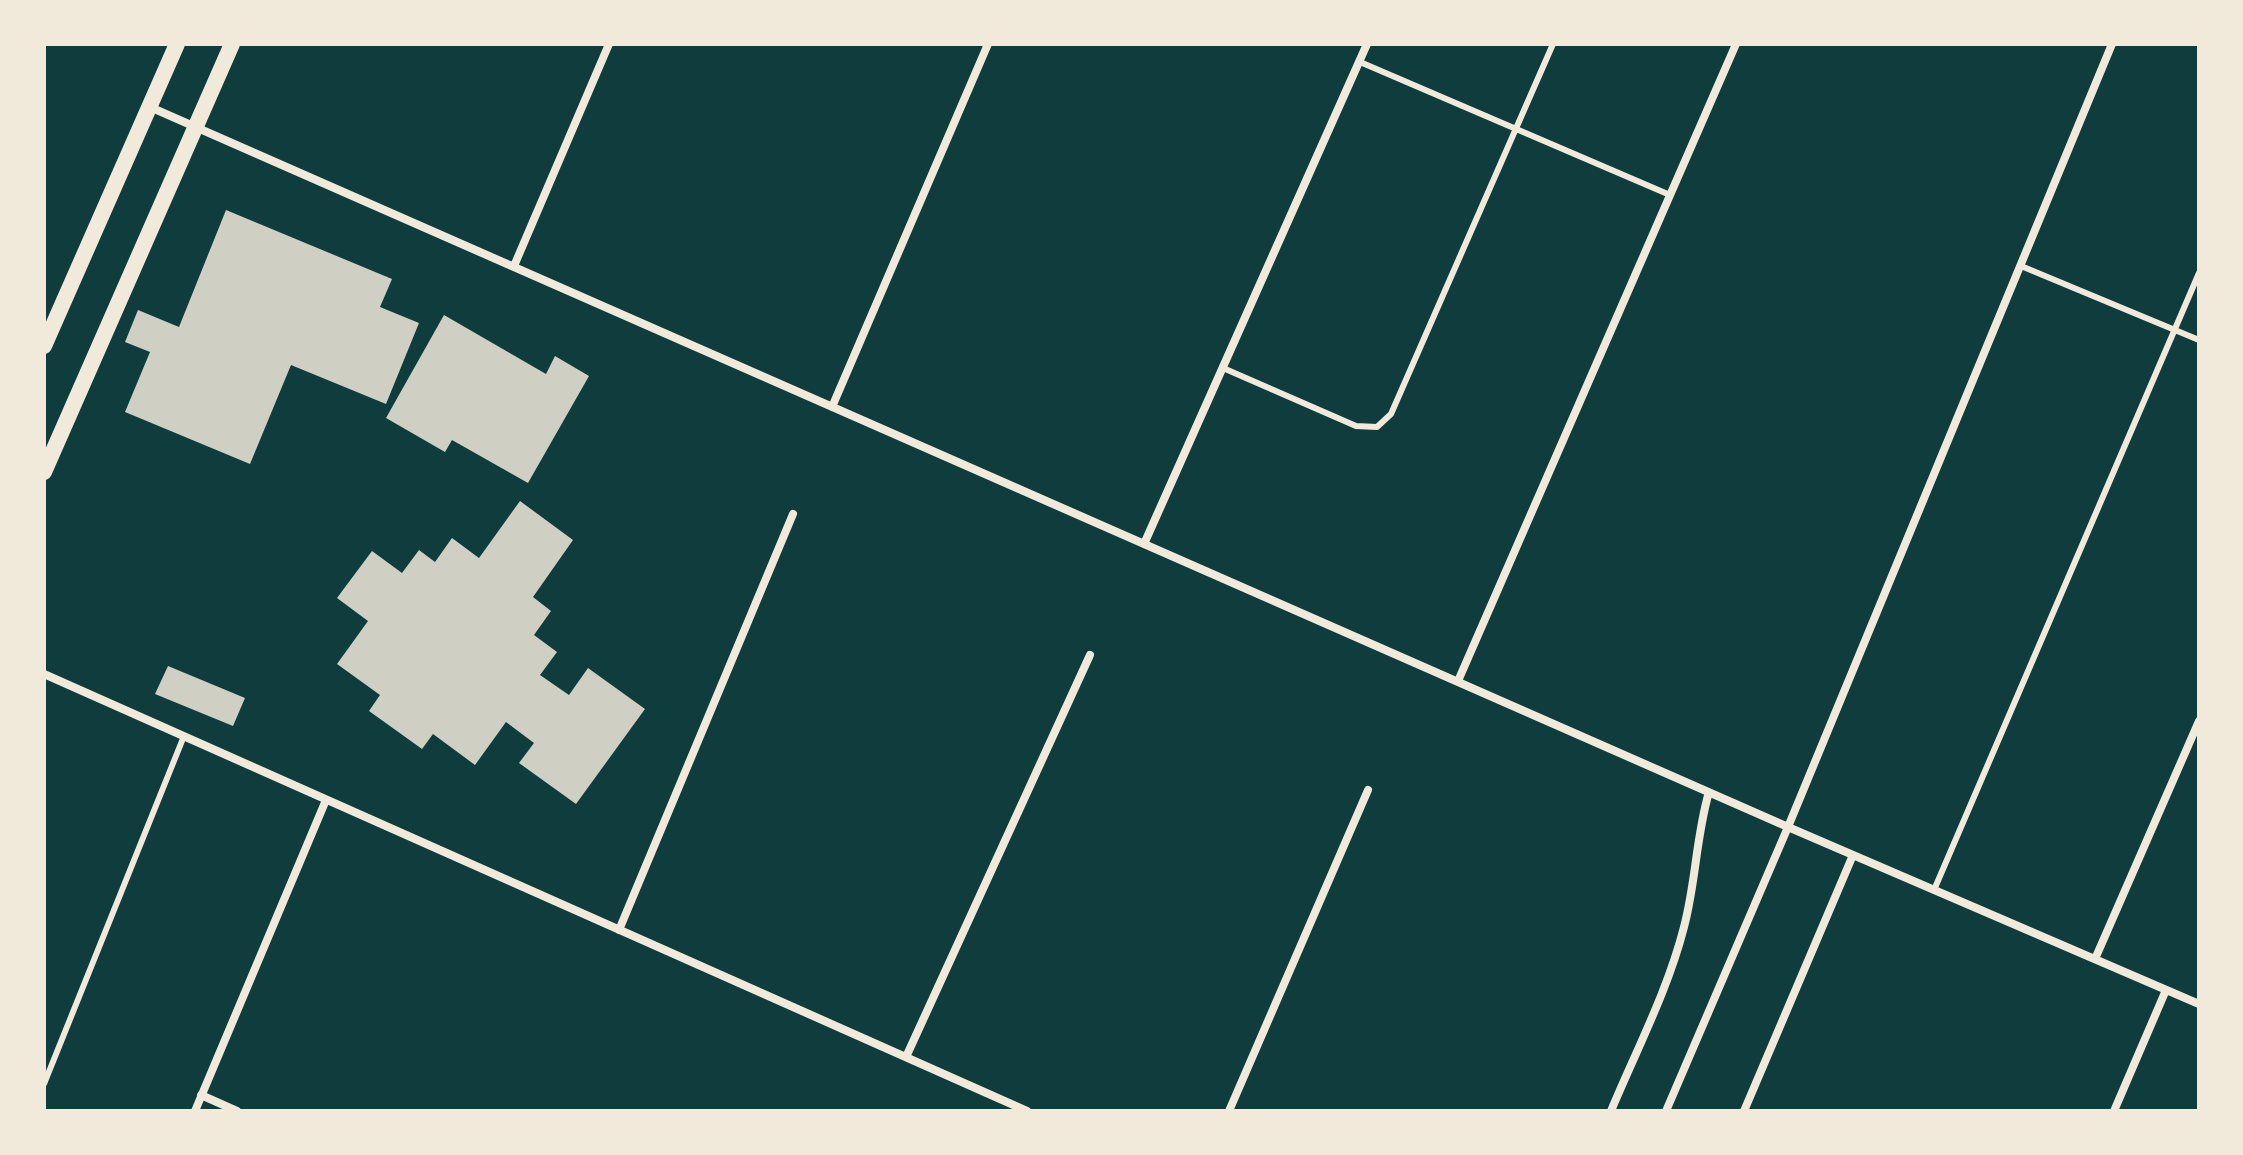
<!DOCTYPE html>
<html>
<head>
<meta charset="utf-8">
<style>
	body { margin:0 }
	#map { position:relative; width:2243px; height:1155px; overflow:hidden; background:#0f3d3e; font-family:Lora,serif }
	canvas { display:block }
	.frame { position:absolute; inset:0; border:46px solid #f1e9da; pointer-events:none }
</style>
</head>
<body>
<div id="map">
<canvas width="2243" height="1155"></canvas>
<div class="frame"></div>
</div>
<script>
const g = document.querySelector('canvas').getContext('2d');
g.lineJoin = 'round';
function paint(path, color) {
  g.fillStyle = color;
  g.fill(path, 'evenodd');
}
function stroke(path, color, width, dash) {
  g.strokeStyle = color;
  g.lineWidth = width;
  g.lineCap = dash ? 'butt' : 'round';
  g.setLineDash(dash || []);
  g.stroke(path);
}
const building = new Path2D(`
	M226,210L392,279L380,307L419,323L386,404L291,365L250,464L125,412L150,352L125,342L138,310L179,327Z
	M444,315L546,374L555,356L589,376L528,483L452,440L445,452L386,418Z
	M520,501L573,540L533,597L551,611L534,635L557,652L540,675L569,695L588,668L645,709L576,804L519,763L534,743L506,722L475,765L433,734L422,749L369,711L380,695L337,664L368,621L337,598L372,551L402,573L419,550L435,562L452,538L479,558Z
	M168,666L245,698L233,726L155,694Z`);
const service = new Path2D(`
	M1360,62L1670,195
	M2021,266L2199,340
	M1223,368L1356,426L1377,427L1391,414L1553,44
	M1934,890L2199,273
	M44,1084L184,736`);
const minor = new Path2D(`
	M150,107L1788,827L2199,1004
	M514,266L609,44
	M832,407L988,44
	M1144,544L1367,44
	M44,674L1027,1111
	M1458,681L1736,44
	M619,930L793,514
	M2095,959L2199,721
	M906,1057L1090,655
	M201,1095L237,1111
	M195,1111L326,800
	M1229,1111L1368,790
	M1611,1111C1636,1051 1668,990 1684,927C1696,882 1696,836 1709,792
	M1666,1111L1788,827L2112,44
	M1744,1111L1853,855
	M2114,1111L2166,990`);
const secondary = new Path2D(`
	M44,346L177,44
	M44,472L232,44`);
paint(building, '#cfcfc3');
stroke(service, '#f1e9da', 6);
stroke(minor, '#f1e9da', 8);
stroke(secondary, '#f1e9da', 16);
</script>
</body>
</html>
